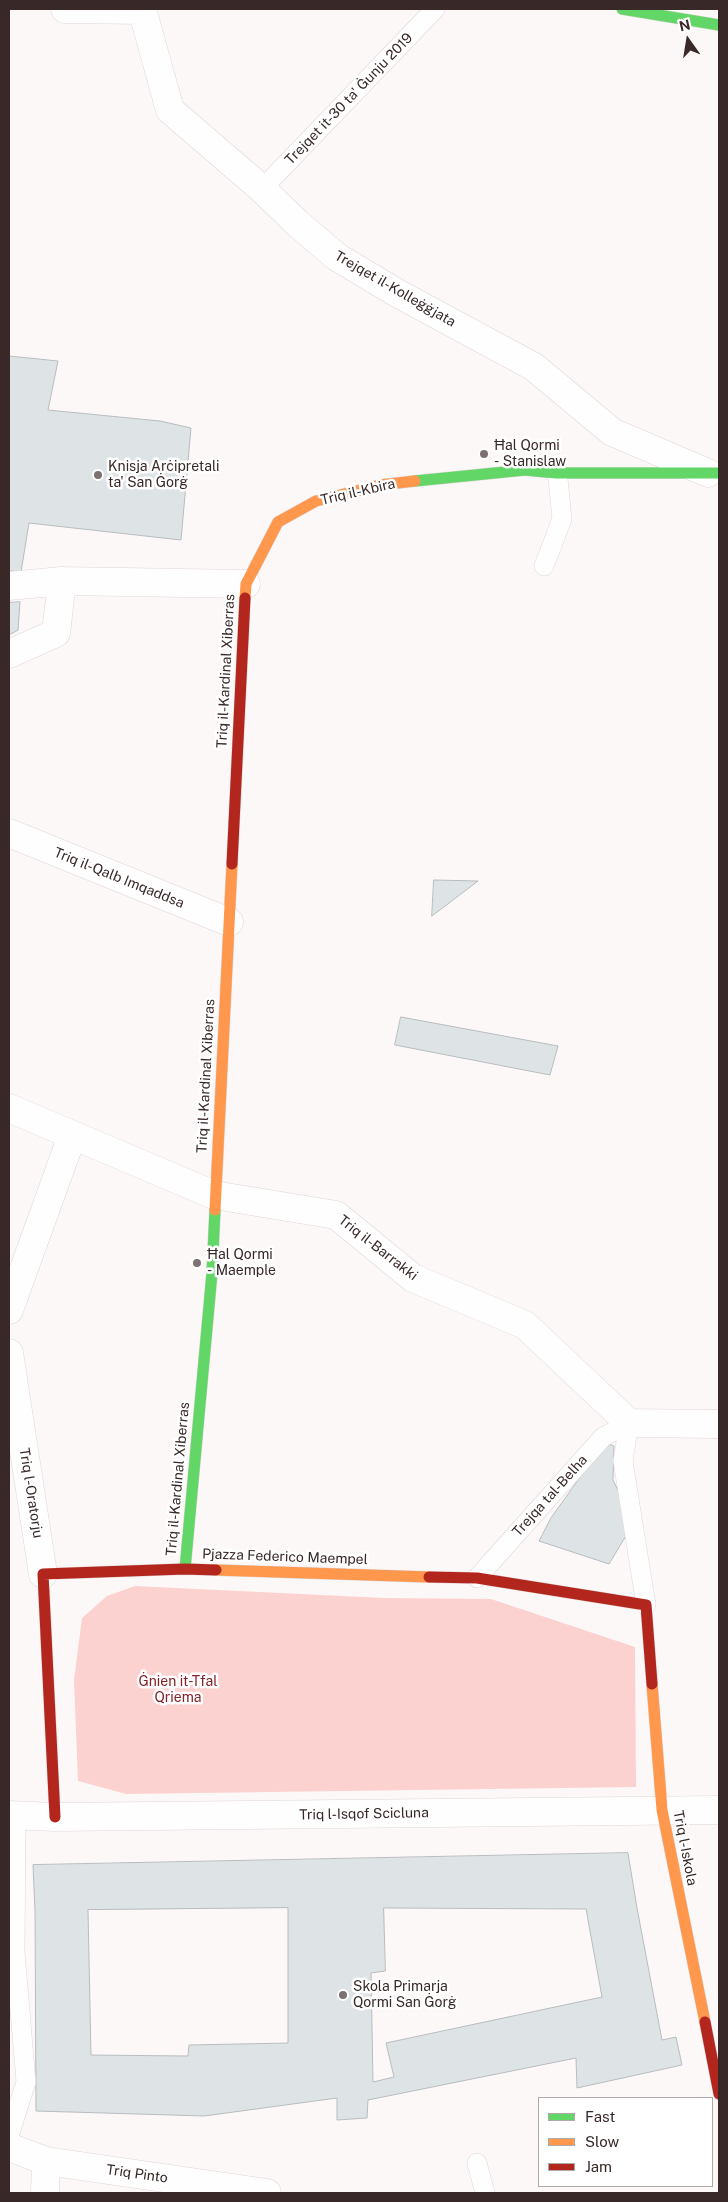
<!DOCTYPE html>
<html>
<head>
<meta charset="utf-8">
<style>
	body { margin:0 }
	#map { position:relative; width:728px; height:2202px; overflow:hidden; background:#fdf8f8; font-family:"Public Sans",sans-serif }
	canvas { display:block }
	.frame { position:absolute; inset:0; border:10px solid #382828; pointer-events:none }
	.legend { position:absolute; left:538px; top:2097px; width:175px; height:90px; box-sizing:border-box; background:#fff; border:1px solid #afa9a9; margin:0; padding:6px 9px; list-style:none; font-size:15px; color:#382828 }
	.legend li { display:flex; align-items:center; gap:10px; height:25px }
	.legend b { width:25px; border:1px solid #afa9a9 }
	.north { position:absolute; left:663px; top:15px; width:50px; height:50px; -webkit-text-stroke:4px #fff; paint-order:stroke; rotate:347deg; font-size:14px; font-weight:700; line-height:20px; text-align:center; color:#382828 }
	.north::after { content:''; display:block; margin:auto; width:18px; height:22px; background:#382828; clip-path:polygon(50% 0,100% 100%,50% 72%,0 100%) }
</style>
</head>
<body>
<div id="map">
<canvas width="728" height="2202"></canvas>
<div class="frame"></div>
<ul class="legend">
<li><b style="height:6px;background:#63d668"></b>Fast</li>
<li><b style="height:6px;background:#ff974d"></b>Slow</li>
<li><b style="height:6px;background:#b3261e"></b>Jam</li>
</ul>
<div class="north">N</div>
</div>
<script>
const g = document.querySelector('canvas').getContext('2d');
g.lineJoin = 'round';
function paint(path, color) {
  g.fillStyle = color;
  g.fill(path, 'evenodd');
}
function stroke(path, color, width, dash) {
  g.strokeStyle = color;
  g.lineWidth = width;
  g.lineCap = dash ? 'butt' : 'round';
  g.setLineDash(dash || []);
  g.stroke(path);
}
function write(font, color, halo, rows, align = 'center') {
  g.font = font + ' "Public Sans",sans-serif';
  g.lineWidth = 5;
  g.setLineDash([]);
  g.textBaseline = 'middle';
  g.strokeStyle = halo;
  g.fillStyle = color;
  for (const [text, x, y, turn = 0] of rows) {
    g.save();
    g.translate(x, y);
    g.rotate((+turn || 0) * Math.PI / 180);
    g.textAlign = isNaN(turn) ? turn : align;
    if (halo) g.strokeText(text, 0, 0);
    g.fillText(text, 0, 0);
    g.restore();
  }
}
const green = new Path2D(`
	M135,1586L384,1598L491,1599L635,1647L636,1787L126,1794L78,1781L74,1680L82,1618L107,1596Z`);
const building = new Path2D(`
	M9,356L58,361L48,410L160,421L191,428L181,540L29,523L21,572L9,571Z
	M20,602L18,630L9,635V603Z
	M434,880L478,881L432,916Z
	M401,1017L558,1046L550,1075L395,1045Z
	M605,1443L614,1446L613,1480L628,1511L627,1534L609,1564L539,1541L551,1518Z
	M628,1853L637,1908L662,2040L676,2037L682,2065L577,2088L576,2058L368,2100L367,2118L337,2120V2098L204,2116L36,2111L35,1911L33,1865ZM288,1908V2043L189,2045L188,2056L91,2055L88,1910ZM384,1908L586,1909L602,1997L386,2043L394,2077L373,2082L371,1973L385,1971Z`);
const lane = new Path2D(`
	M262,189L435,9
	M544,566L562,519L558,479L556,473
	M629,1423L623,1461L646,1605
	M477,1578L603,1437L629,1423
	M9,2136L26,2082L15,1952L16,1815
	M477,2163L485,2193`);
const street = new Path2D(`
	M65,9L142,10
	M142,9L170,110L262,189L297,223L337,257L397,293L534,367L612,432L708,473
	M9,586L62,581L246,584
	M9,654L56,633L62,581
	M9,833L229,922
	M9,1108L214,1195L336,1215L413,1278L525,1325L629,1423L719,1424
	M9,1310L72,1136
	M9,1353L43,1574
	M9,1815L55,1817L719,1810
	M9,2147L46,2161L267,2193
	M45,2193L46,2161`);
const fast = new Path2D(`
	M622,9L719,25
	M415,481L525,470L556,473H719
	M185,1569L212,1273L215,1210`);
const slow = new Path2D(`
	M245,598L246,584L278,522L316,501L380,485L415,481
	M215,1210L232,864
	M216,1570L429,1577
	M652,1684L662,1810L705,2022`);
const jam = new Path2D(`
	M232,864L245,598
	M429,1577L477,1578L646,1605L652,1684
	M55,1817L43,1574L185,1569L216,1570
	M705,2022L719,2094`);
const markers = [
	[484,454,5,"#7d7171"],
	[98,475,5,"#7d7171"],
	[197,1263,5,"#7d7171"],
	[343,1995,5,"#7d7171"]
];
const streetNames = [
	["Trejqet it-30 ta' Ġunju 2019",349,99,-46],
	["Trejqet il-Kolleġġjata",395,289,30],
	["Triq il-Kbira",358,492,-13],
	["Triq il-Kardinal Xiberras",226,671,-87],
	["Triq il-Qalb Imqaddsa",119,878,22],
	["Triq il-Kardinal Xiberras",206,1076,-87],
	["Triq il-Barrakki",378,1248,38],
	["Triq il-Kardinal Xiberras",178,1479,-85],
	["Triq l-Oratorju",31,1493,81],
	["Trejqa tal-Belha",550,1496,-48],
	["Pjazza Federico Maempel",285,1557,2],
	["Triq l-Isqof Scicluna",364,1814,-1],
	["Triq l-Iskola",685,1848,79],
	["Triq Pinto",137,2174,8]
];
const poiNames = [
	["Ħal Qormi",494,446],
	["- Stanislaw",494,462],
	["Knisja Arċipretali",108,467],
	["ta' San Ġorġ",108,483],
	["Ħal Qormi",207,1255],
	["- Maemple",207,1271],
	["Skola Primarja",353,1987],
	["Qormi San Ġorġ",353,2003]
];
const parkNames = [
	["Ġnien it-Tfal",178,1682],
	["Qriema",178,1698]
];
paint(green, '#fcd2d0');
paint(building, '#dee3e6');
stroke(building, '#b8bcbf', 1);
stroke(lane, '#dfd5d5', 20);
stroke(street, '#dfd5d5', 29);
stroke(fast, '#dfd5d5', 12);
stroke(slow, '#dfd5d5', 12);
stroke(jam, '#dfd5d5', 12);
stroke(lane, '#fffefe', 19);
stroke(street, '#fffefe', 28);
stroke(fast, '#63d668', 11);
stroke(slow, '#ff974d', 11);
stroke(jam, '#b3261e', 11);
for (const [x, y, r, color] of markers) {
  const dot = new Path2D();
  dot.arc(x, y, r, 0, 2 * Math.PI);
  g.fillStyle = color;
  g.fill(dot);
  stroke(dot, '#fff', 2);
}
write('14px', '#382828', '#fff', streetNames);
write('14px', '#382828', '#fff', poiNames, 'left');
write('14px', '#832329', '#fff', parkNames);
</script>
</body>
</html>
